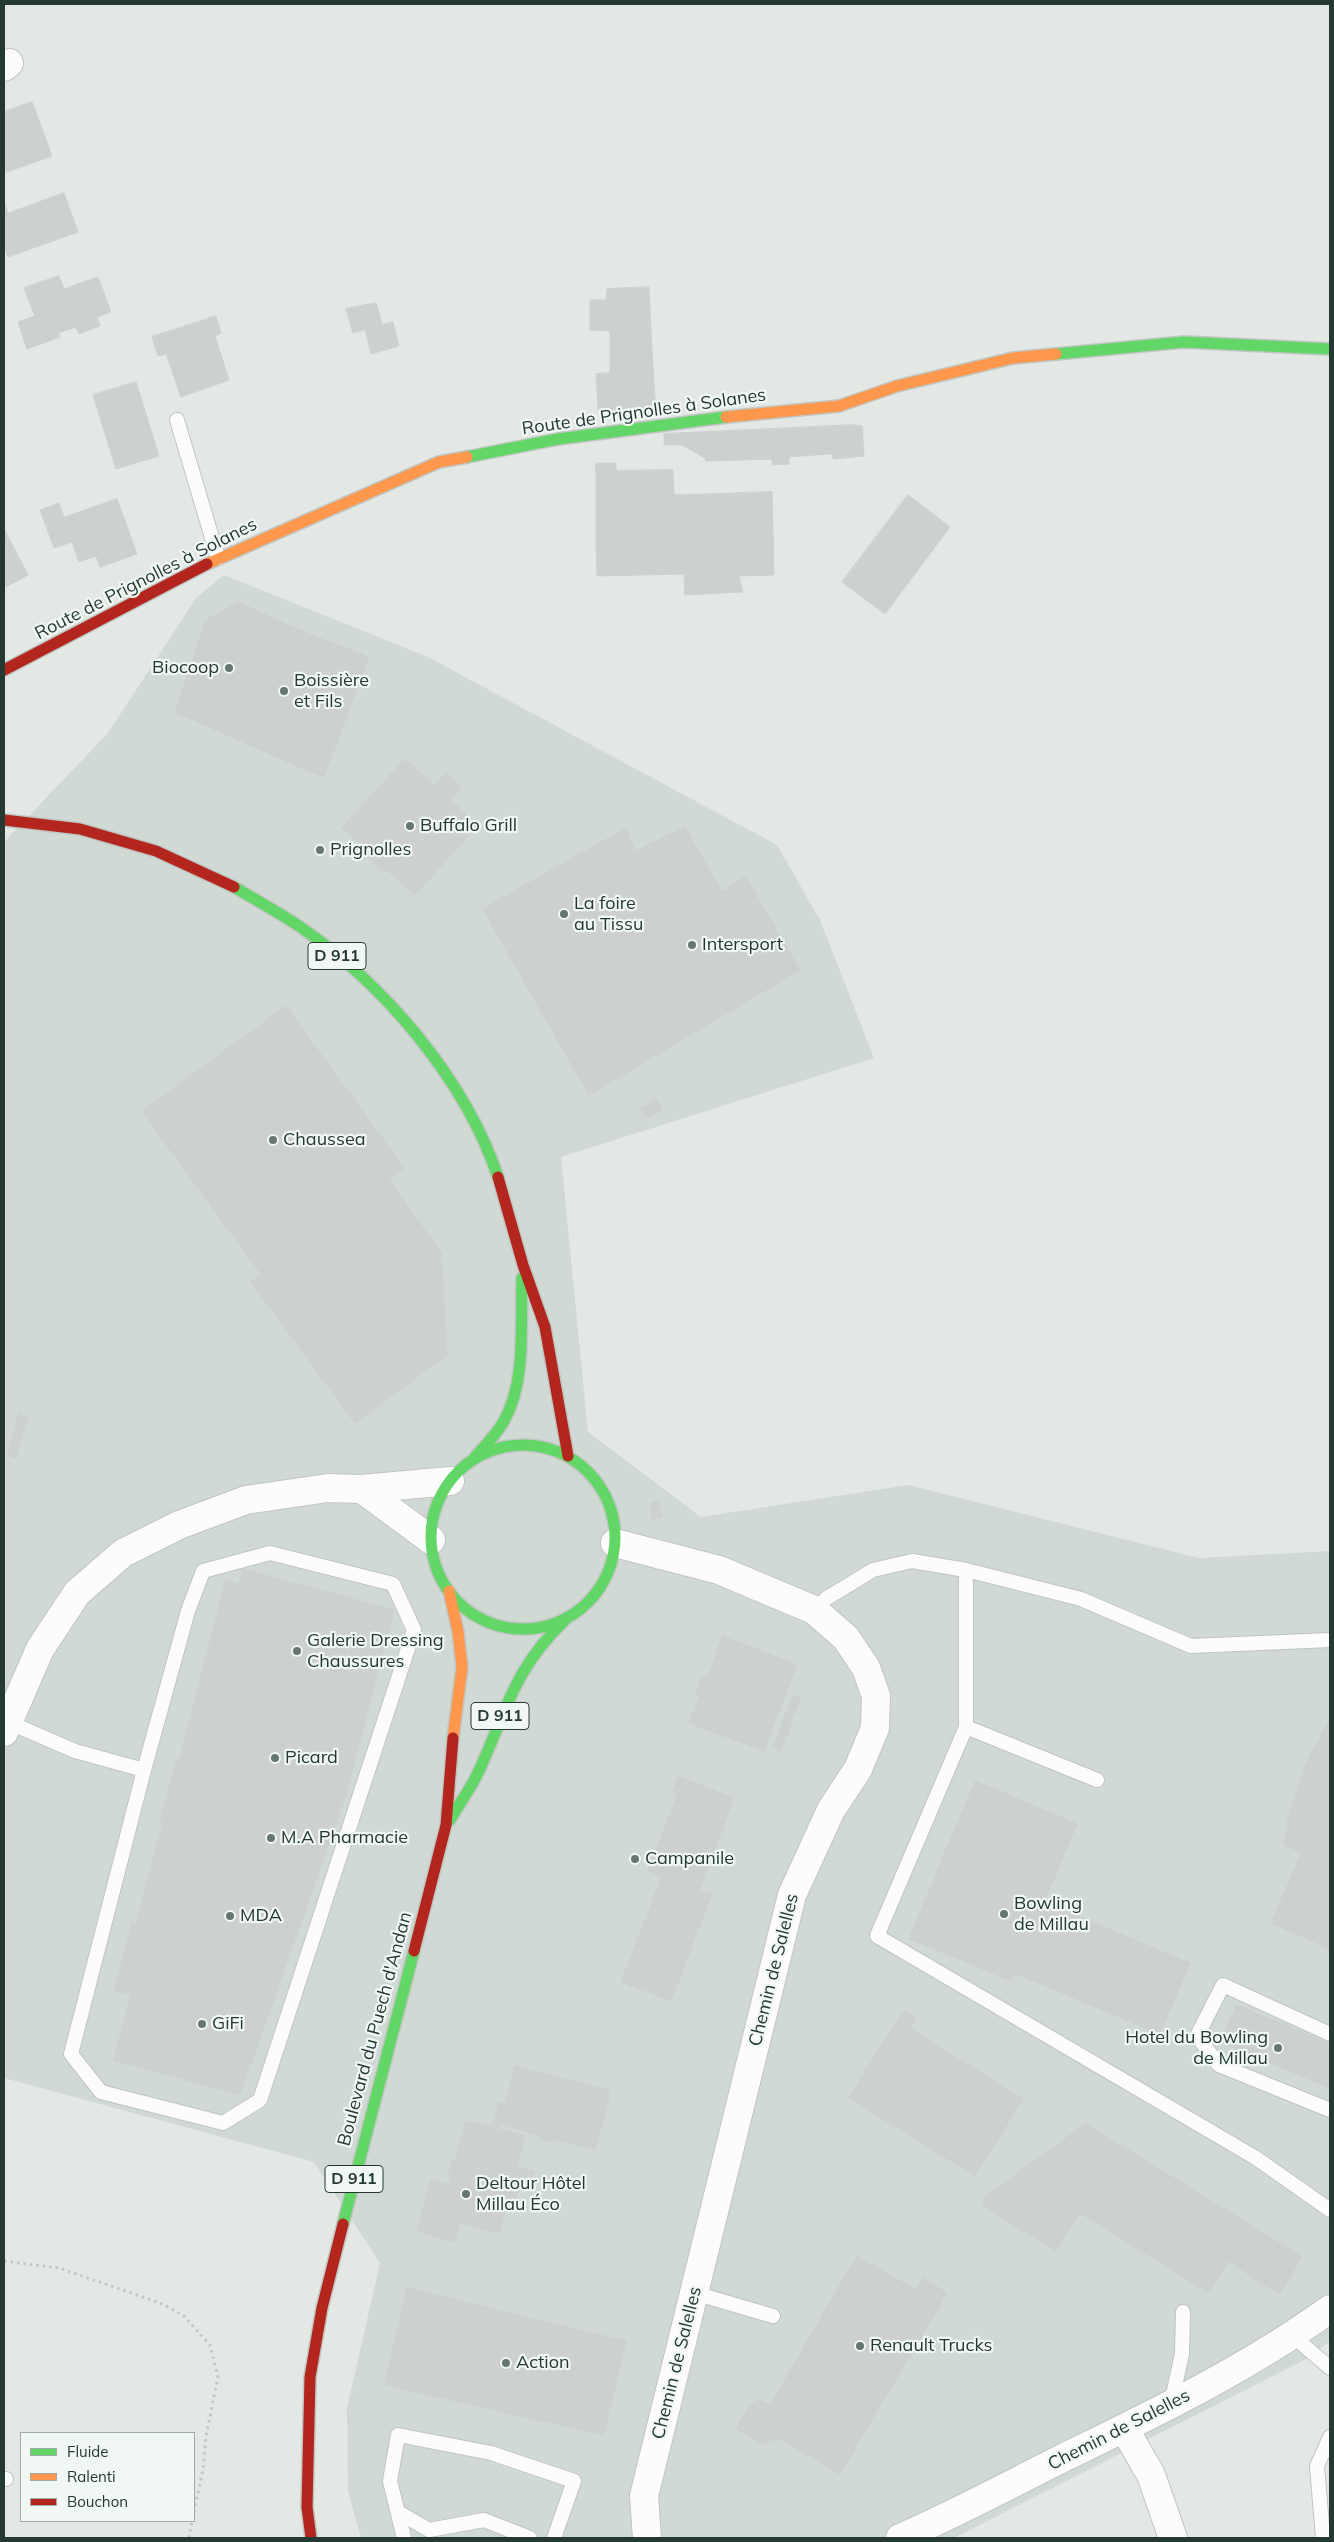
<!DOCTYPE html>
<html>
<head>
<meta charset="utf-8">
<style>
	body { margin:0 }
	#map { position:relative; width:1334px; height:2542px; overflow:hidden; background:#e3e8e5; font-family:Mulish,sans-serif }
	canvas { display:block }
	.frame { position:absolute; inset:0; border:5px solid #233931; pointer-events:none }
	.legend { position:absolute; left:20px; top:2432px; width:175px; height:90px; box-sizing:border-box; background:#f1f7f3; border:1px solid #9faba5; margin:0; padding:6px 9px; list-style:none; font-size:15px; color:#233931 }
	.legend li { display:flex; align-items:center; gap:10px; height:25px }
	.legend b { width:25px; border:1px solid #9faba5 }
</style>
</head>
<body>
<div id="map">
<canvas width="1334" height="2542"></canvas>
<div class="frame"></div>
<ul class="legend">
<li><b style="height:6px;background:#63d668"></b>Fluide</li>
<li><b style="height:6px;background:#ff974d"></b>Ralenti</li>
<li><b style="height:6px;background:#b3261e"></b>Bouchon</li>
</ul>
</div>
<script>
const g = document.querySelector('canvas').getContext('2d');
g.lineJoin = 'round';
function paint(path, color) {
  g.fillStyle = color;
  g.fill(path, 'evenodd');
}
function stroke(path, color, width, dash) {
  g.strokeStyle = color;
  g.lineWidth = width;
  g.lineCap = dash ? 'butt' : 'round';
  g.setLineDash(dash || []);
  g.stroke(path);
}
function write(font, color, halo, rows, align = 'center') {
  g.font = font + ' Mulish,sans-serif';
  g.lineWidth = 4.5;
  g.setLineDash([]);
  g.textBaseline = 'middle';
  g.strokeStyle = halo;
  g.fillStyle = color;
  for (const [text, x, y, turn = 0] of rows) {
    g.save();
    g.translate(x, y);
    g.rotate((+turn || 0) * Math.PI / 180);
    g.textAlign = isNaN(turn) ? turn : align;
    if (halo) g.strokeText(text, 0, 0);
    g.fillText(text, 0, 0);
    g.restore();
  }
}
const built = new Path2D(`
	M224,575L428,657L777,845L820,920L874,1058L561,1157L588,1432L701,1517L908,1485L1199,1558L1330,1551V2341L1310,2357L954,2538H361L348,2491L347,2408L380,2263L314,2162L4,2078V842L108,733L196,598Z`);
const building = new Path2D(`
	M32,102L52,156L4,173V112Z
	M64,193L78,232L8,257L4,245V201L8,213Z
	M59,276L64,289L98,277L111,312L97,317L100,326L79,334L76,327L58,333L60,337L27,349L18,322L35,316L24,288Z
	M649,287L653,370L610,372V331L590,330V300H606L607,289Z
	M376,303L382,324L353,333L346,309Z
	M216,316L221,333L215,336L229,380L181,397L166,354L158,356L152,337Z
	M393,322L399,346L371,354L365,329Z
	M653,370L656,410L598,411L596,374Z
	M136,382L159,456L116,469L93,395Z
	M853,425V452L789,457V464L772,465V459L706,461L705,458L682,445H664V434Z
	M853,425L862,426L864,456L833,459V453L853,452Z
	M596,463H616V471H596Z
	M673,470L674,495L737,493L738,534L596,539V471Z
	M772,492L774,575L739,576L737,493Z
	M908,495L950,527L885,614L842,582Z
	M117,499L133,543L79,562L72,542L54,548L40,510L59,503L64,517Z
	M4,529L28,575L4,588Z
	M738,534L739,576L743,592L685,595L684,574L597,576L596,539Z
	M133,543L137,554L100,567L96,556Z
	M239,602L283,623L241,741L175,712L206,620Z
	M283,623L327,641L283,760L241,741Z
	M327,641L369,657L324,777L283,760Z
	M405,759L434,785L446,773L461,787L450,800L478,825L415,895L386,869L384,872L368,857L370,854L342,828Z
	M685,827L722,892L745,876L800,970L589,1095L526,985L646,919L603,841L626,828L635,851Z
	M603,841L646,919L526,985L483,909Z
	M286,1006L404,1168L261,1274L142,1112Z
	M657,1099L662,1109L646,1118L641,1109Z
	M389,1179L441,1253L447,1355L355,1423L251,1282Z
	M19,1413L28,1416L16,1458L8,1455Z
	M658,1501L662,1516L652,1519L651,1514L653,1513L650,1503Z
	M243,1569L394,1610L345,1798L240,2095L114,2060Z
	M226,1580L239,1584L131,1995L114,1991L132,1923L136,1924L163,1822L160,1821L177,1759L179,1760Z
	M723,1636L797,1665L764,1751L689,1723L699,1696L695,1695L702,1677L707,1678Z
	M793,1696L801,1699L793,1717L786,1714Z
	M786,1714L793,1717L788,1733L780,1730Z
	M1330,1718V1745L1327,1744L1308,1786L1327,1795L1301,1852L1284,1845L1288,1819L1305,1766Z
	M780,1730L788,1733L781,1751L773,1748Z
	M1327,1744L1330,1745V1949L1271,1923L1327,1795L1308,1786Z
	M679,1777L734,1798L700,1890L712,1894L671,2001L621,1982L662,1876L648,1871L677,1795L672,1792Z
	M976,1781L1077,1824L1044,1902L1190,1963L1160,2034L1014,1973L1011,1981L942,1952L935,1945L931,1929L947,1890L938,1870L954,1863L947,1847Z
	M947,1847L954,1863L938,1870Z
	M938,1870L947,1890L931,1931L935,1945L942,1952L909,1939Z
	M1237,2005L1330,2044V2088L1220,2042Z
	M904,2010L916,2018L910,2028L1023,2099L986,2158L860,2080Z
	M515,2066L611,2091L595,2150L555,2139V2142L538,2138L541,2129L529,2126L527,2132L499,2124L498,2129L525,2136L517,2167L534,2171L528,2190L512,2186L510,2193L503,2191L500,2203L507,2205L499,2233L460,2223L455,2242L417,2231L431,2179L449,2184L452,2175L448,2174L452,2160L455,2161L466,2121L492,2127L499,2102L505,2104Z
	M860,2080L923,2119L912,2137L849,2098Z
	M923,2119L986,2158L975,2176L912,2137Z
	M1086,2124L1251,2225L1209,2293L1080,2213L1056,2251L981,2205L987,2195Z
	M529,2126L541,2129L539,2135L527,2132Z
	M512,2186L519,2188L514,2207L500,2203L503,2191L510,2193Z
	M1251,2225L1281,2244L1258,2281L1229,2261Z
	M1281,2244L1302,2257L1279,2294L1258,2281Z
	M857,2256L916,2290L923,2278L947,2293L840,2474L778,2438L761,2444L736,2429L750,2404L760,2400L770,2405Z
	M407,2288L626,2341L604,2435L385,2385Z`);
const path = new Path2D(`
	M4,2261L59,2268L163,2304L184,2316L210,2345L218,2377L206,2436L203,2469L194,2512
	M189,2538L192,2521`);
const lane = new Path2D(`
	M177,420L218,558
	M270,1553L393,1584L414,1630L260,2100L223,2123L101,2092L71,2054L144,1770L188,1611L203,1571Z
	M966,1570V1727L877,1936L1256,2158L1330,2210
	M814,1610L827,1598L873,1570L912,1561L966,1570L1081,1599L1191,1646L1330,1640
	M8,1722L75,1751L144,1770
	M966,1727L1097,1780
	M1330,2034L1223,1985L1197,2036L1219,2065L1330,2110
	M694,2293L773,2316
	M1293,2336L1330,2368
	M1171,2404L1182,2354L1183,2312
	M4,2479H6
	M398,2512L429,2530L484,2520L530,2538
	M404,2538L390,2481L398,2435L491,2453L574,2481L554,2538
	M1323,2538L1317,2466L1330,2437`);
const street = new Path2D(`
	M4,67L9,63
	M362,1489L431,1540
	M615,1543L719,1570L814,1610L846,1638L866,1668L876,1696L875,1728L858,1769L831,1810L792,1895L644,2496L647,2538
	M4,1732L40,1649L77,1593L123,1553L179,1525L246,1500L328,1488L362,1489L450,1481
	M1124,2428L1151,2475L1173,2538
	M900,2538C955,2514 1009,2485 1063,2458C1155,2413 1247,2369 1330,2309`);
const fast = new Path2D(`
	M1056,354L1184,342L1330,349
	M467,457L558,439L726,417
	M234,887C256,900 278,912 299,926C384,984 465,1079 498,1177
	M431 1537a92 92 0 1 1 184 0a92 92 0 1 1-184 0Z
	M475,1457C485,1446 496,1435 504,1421C527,1380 520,1323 522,1278
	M450,1820C458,1806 468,1792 476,1777C506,1715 511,1672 564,1621
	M343,2224L414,1951`);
const slow = new Path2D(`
	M726,417L839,406L897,386L1013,358L1056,354
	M207,564L439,462L467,457
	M449,1591L458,1632L462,1667L453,1738`);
const jam = new Path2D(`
	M4,670L207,564
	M4,820L80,829L156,851L234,887
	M498,1177L523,1265L545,1327L568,1456
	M414,1951L446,1825L453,1738
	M311,2538L307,2507L310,2377L322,2308L343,2224`);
const markers = [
	[229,668,5,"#667670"],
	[284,691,5,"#667670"],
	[410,826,5,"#667670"],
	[320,850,5,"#667670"],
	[564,914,5,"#667670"],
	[692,945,5,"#667670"],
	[273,1140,5,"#667670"],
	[297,1651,5,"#667670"],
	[275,1758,5,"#667670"],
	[271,1838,5,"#667670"],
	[635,1859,5,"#667670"],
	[1004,1914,5,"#667670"],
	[230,1916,5,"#667670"],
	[202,2024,5,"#667670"],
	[1278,2048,5,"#667670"],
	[466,2194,5,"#667670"],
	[860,2346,5,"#667670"],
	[506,2363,5,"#667670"]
];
const shields = [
	[337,956,58],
	[500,1716,58],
	[354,2179,58]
];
const shieldNames = [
	["D 911",337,956],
	["D 911",500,1716],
	["D 911",354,2179]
];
const streetNames = [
	["Route de Prignolles à Solanes",644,412,-8],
	["Route de Prignolles à Solanes",146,579,-27],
	["Chemin de Salelles",774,1970,-76],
	["Boulevard du Puech d'Andan",375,2029,-75],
	["Chemin de Salelles",677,2363,-76],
	["Chemin de Salelles",1119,2430,-27]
];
const poiNames = [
	["Biocoop",219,668,"right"],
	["Boissière",294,681],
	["et Fils",294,702],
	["Buffalo Grill",420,826],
	["Prignolles",330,850],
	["La foire",574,904],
	["au Tissu",574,925],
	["Intersport",702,945],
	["Chaussea",283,1140],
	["Galerie Dressing",307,1641],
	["Chaussures",307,1662],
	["Picard",285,1758],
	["M.A Pharmacie",281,1838],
	["Campanile",645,1859],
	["Bowling",1014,1904],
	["de Millau",1014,1925],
	["MDA",240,1916],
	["GiFi",212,2024],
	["Hotel du Bowling",1268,2038,"right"],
	["de Millau",1268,2059,"right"],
	["Deltour Hôtel",476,2184],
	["Millau Éco",476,2205],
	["Renault Trucks",870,2346],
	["Action",516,2363]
];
paint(built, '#d1d9d5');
paint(building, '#ccd1ce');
stroke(building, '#ccd1ce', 1);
stroke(lane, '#c0c5c2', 16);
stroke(street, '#c0c5c2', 30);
stroke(fast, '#c0c6c2', 14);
stroke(slow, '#c0c6c2', 14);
stroke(jam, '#c0c6c2', 14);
stroke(path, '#c0c8c4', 3, [2.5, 4]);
stroke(lane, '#fbfcfb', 14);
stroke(street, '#fbfcfb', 28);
stroke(fast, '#63d668', 11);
stroke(slow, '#ff974d', 11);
stroke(jam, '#b3261e', 11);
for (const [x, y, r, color] of markers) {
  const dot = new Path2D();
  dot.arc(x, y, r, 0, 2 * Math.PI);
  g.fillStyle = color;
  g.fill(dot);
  stroke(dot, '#f1f7f3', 2);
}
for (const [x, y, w] of shields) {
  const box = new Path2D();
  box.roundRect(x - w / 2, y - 13.5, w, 27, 4);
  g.fillStyle = '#f1f7f3';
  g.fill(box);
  stroke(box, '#233931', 1);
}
write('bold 16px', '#233931', null, shieldNames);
write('18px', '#233931', '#f1f7f3', streetNames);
write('18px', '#233931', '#f1f7f3', poiNames, 'left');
</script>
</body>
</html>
